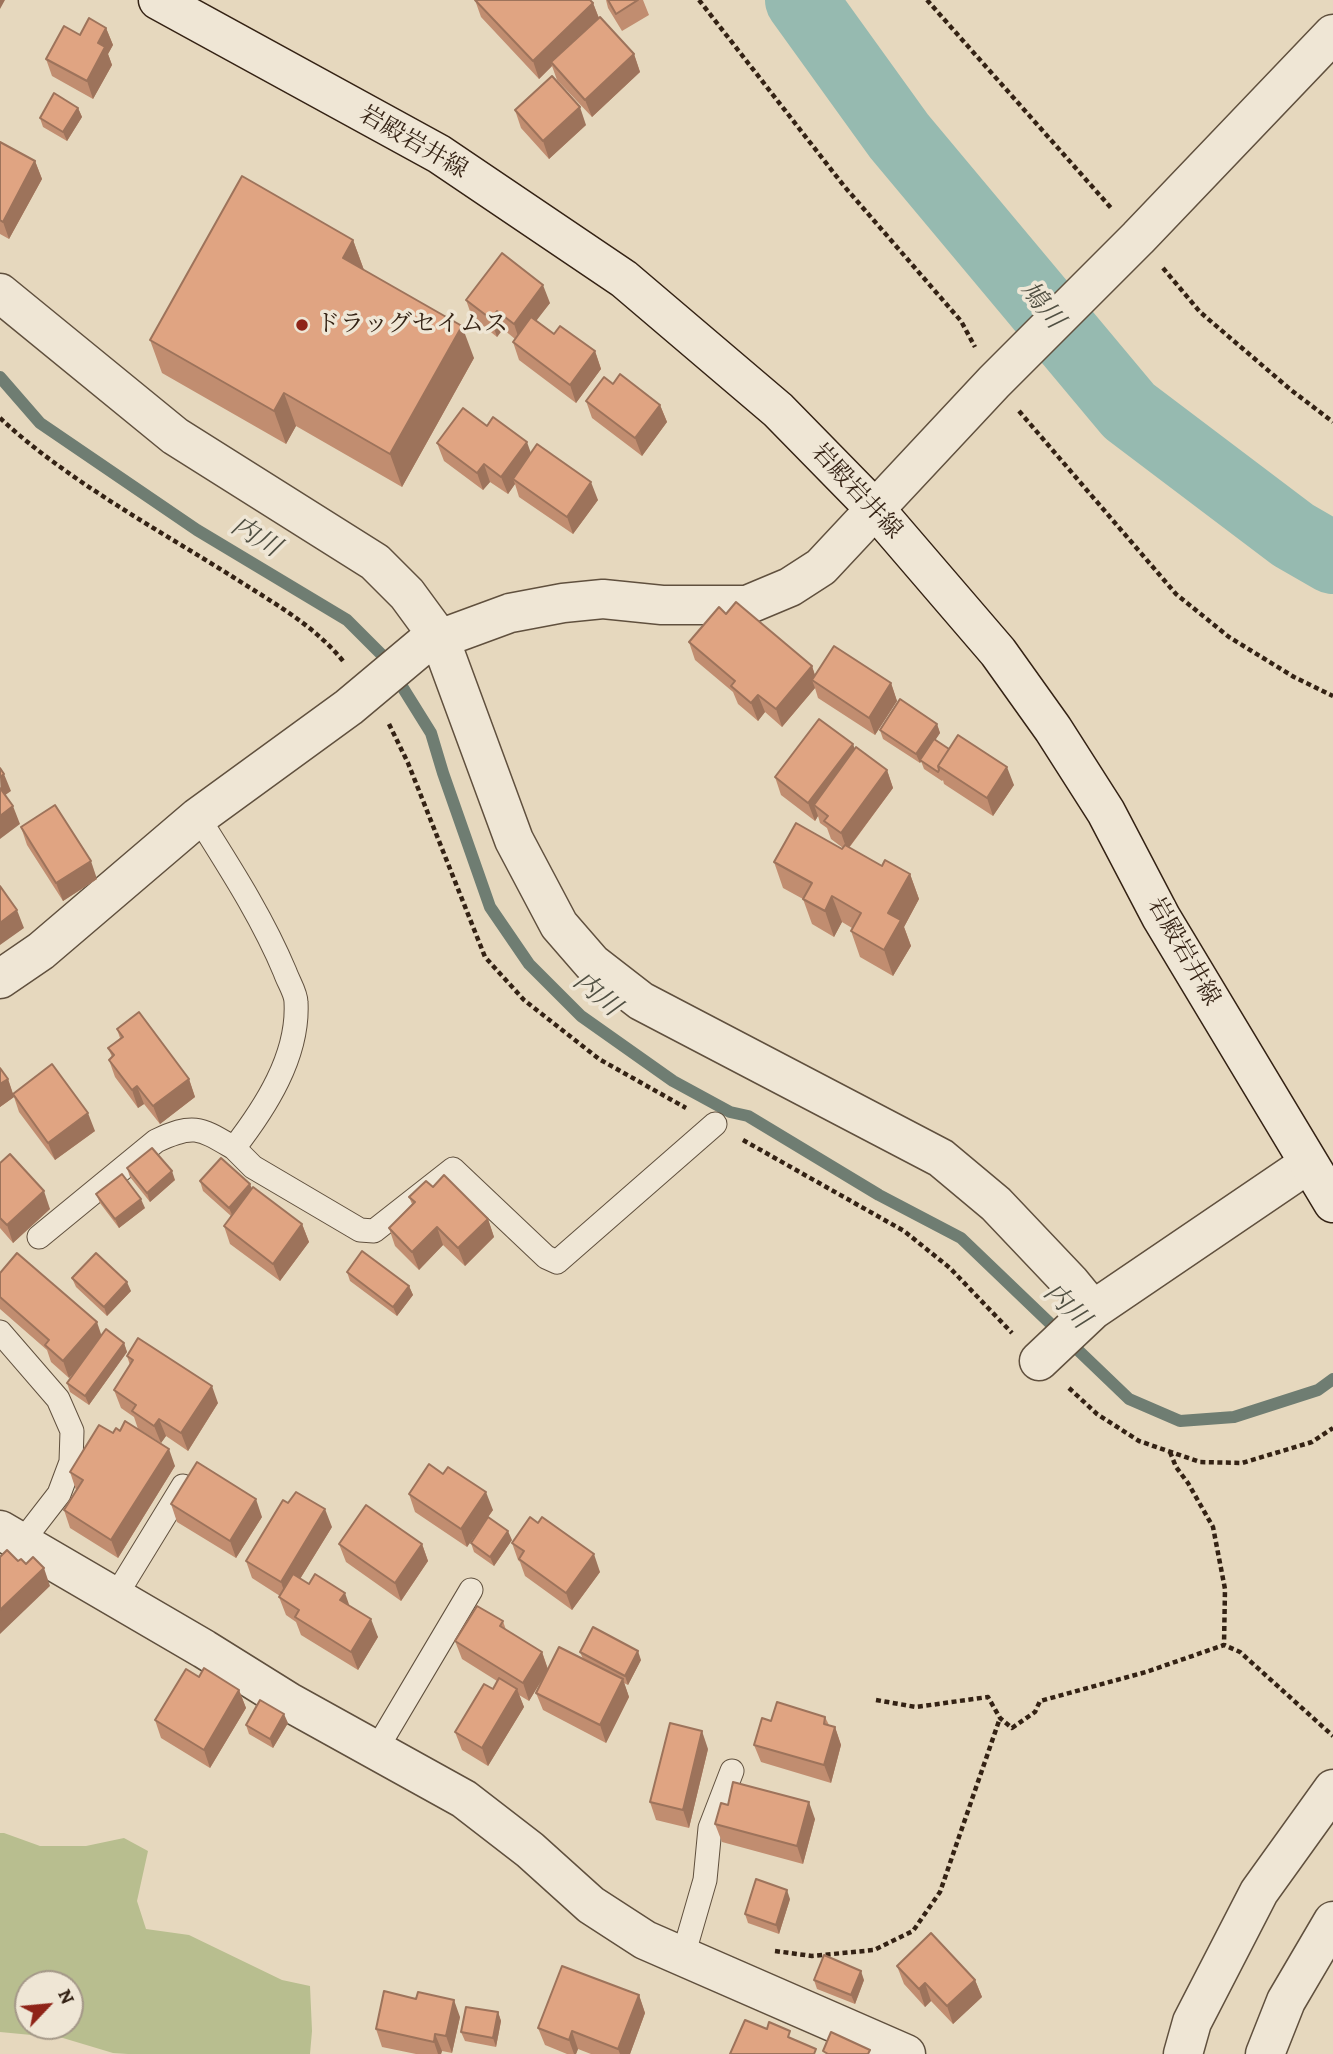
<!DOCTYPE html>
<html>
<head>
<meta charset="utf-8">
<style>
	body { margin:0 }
	#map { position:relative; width:1333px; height:2054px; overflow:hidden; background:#e6d8be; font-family:Alegreya,serif }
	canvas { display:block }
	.north { position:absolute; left:14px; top:1970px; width:70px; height:70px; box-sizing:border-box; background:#efe6d5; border:2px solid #a49888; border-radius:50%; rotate:64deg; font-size:19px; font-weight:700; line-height:28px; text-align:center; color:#342214 }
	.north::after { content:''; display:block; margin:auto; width:24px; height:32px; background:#8f2418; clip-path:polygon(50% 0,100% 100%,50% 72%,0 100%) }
</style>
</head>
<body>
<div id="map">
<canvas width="1333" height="2054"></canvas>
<div class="north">N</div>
</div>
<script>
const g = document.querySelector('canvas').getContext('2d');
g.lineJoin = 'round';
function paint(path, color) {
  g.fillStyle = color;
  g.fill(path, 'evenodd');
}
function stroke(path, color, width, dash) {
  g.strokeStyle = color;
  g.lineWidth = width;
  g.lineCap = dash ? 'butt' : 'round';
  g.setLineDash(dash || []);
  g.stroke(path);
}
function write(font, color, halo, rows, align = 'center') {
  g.font = font + ' Alegreya,"Noto Serif JP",serif';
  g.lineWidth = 7;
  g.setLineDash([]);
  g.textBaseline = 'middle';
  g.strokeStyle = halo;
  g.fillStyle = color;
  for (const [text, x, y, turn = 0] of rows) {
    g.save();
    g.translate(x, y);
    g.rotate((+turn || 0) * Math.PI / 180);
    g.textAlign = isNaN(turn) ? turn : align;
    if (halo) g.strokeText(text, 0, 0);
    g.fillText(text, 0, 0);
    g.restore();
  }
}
const green = new Path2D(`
	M0,1833H4L40,1846H86L124,1838L148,1851L137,1901L146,1929L189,1935L282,1980L310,1986L312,2031L310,2054H128L113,2053L63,2038L0,2032ZM28,1984H70V2026H28Z`);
const stream = new Path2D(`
	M0,377L40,423L197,530L347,620L383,656L431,733L443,773L490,907L529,964L581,1016L673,1081L730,1112L748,1116L879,1195L961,1238L1129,1399L1180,1421L1234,1417L1318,1390L1333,1379`);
const river = new Path2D(`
	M801,0L899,136L1129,411L1293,535L1333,558`);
const path = new Path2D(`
	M699,0L844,186L961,321L975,347
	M927,0L1112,209
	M1163,268L1200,312L1291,390L1333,422
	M1019,411L1176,594L1229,637L1294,677L1333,696
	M0,418C65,479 157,529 233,577C272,602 314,625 343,661
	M389,724L408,763L485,957L524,1000L599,1059L686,1108
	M743,1140L904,1231L950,1268L1012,1333
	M1069,1388L1097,1414L1139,1441L1200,1462L1242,1463L1312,1442L1333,1428
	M1170,1452L1176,1467L1188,1483L1213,1527L1225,1589L1224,1645
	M876,1700L916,1707L988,1697L1000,1718L1012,1728L1035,1712L1040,1701L1146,1672L1224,1645L1240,1652L1333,1736
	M775,1951L812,1956L874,1950L913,1931L940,1892L1000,1718`);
const service = new Path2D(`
	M234,1148L253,1167L360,1230L374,1231L453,1169L546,1257L557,1262L715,1124
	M39,1237L156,1141C194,1123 200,1128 234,1148C265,1108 299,1056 296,1002C296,993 288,981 285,972C262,917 230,868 198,817
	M0,1332L58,1399L72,1431L71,1462L59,1494L21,1543
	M115,1597L183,1486
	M376,1750L471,1590
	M683,1956L705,1880L710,1828L732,1771`);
const minor = new Path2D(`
	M0,293L175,436L375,562L407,594L440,639L514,840L559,925L592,963L641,1001L941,1158L996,1204L1070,1282L1093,1310L1308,1164
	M0,979L41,951L198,817L349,707L423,645L510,613L563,603L603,599L662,605H747L790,587L821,567L994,382L1138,238L1333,34
	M1039,1361L1093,1310
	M0,1530L204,1649L289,1702L464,1799L530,1850L591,1905L645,1940L906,2054
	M1265,2054L1286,2001L1333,1921`);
const tertiary = new Path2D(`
	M1183,2054L1192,2022L1259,1892L1333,1789`);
const secondary = new Path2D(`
	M158,0L439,154L624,279L778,410L876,510L998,652L1053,729L1106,812L1161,917L1333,1203`);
const wall = new Path2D(`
	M475,0L593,3L599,18L634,54L640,72L592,117L557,80L552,66L539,79L481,17Z
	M606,0H643L649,15L622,31L608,8Z
	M106,28L113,45L108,54L112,65L93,99L52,76L46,59L80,35Z
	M78,108L82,117L67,141L43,127L40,118Z
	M515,110L586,125L549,159L521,128Z
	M0,142L35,161L42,179L9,239L0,234Z
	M353,240L364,270L474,358L402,487L296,426L286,444L162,373L150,340Z
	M466,300L550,303L536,320L554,334L595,351L601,369L576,403L519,360L513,342L515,339L503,329L497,337L472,317Z
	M613,384L660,405L667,422L642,456L592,418L586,401Z
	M487,426L531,453L598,500L573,534L519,497L515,484L508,494L490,482L483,490L444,461L437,443Z
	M726,614L812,666L815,676L891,683L897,701L875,735L818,698L815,688L782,727L765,712L758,721L738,704L733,692L695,660L689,642Z
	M937,724L940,733L935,740L949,749L1014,785L993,816L944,784L943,780L942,781L924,769L921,761L920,763L883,739L880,730Z
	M853,744L855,750L887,770L893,788L849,848L882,866L910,874L919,899L904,927L911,946L893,976L860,957L851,931L852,928L842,922L834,937L812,924L803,899L783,888L774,862L842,849L843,848L831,839L827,828L820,823L818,816L815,821L781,795L775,777Z
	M21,827L97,879L63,901L27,845Z
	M117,1029L189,1079L195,1097L160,1124L144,1104L138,1108L115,1077L109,1060L112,1057L108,1048L120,1038Z
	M0,1068L8,1079L13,1094L95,1131L55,1160L19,1112L14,1097L0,1107Z
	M0,1163L50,1209L13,1243L0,1228Z
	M127,1168L175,1180L150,1202L130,1177Z
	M200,1181L252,1188L302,1224L309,1242L280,1281L230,1244L224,1226L231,1216L203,1191Z
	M433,1187L488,1219L494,1237L465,1266L443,1245L419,1270L395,1246L389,1228L412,1204L409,1197Z
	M96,1194L145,1208L119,1228L100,1203Z
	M347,1272L409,1286L413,1295L397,1316L350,1281Z
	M0,1273L101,1335L124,1343L127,1352L89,1405L70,1392L67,1383L73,1374L69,1378L51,1362L47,1350L0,1309Z
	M72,1278L131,1291L107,1316L76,1287Z
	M127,1356L218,1403L188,1451L166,1436L161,1443L138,1429L134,1417L121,1408L114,1390L130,1365Z
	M113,1433L175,1466L118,1558L70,1528L64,1510L76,1490L70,1472Z
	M409,1494L493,1510L467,1547L415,1512Z
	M171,1504L262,1517L236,1558L177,1522Z
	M538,1523L600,1572L572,1610L525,1576L520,1562L518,1560L512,1543Z
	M332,1527L300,1579L350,1606L378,1637L358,1670L301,1635L296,1622L286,1615L279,1597L280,1596L252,1578L246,1561Z
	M512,1540L494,1566L474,1552L471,1543Z
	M339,1544H422L428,1561L401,1601L346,1562Z
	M503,1621L506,1630L542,1652L548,1669L583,1659L580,1652L641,1660L628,1685L624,1683L629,1697L606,1743L543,1710L536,1693L544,1676L529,1701L519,1695L524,1707L488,1766L462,1750L455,1732L493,1689L497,1681L462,1659L455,1641Z
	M199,1677L239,1690L246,1708L210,1768L161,1738L155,1720Z
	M825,1717L829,1725L835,1727L841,1745L831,1783L761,1762L754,1745L771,1721Z
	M288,1723L273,1748L249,1734L246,1725Z
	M708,1749L689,1828L656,1820L650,1802Z
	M728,1805L815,1819L803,1864L722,1842L715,1824Z
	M790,1899L779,1934L748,1923L745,1914Z
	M897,1966L975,1980L982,1997L953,2024L931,2001L925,2007L904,1984Z
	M814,1980H864L855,2004L817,1989Z
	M639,1995L645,2013L630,2054H591L578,2049L576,2054H567L545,2045L538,2028Z
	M416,1999L460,2017L452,2053L442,2051L441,2054H416L382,2047L376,2029Z
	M498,2012L501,2021L496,2047L465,2041L461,2032Z`);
const shadedWall = new Path2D(`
	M0,0H5L0,9Z
	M593,3L600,21L551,62L552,66L539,79L533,61Z
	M106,28L113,45L108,54L112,65L93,99L87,81L98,43Z
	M634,54L640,72L592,117L585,100Z
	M580,107L586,125L549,159L543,141Z
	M78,108L82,117L67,141L63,132Z
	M35,161L42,179L9,239L3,222Z
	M353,240L365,273L343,258Z
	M543,285L550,303L520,342L514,324Z
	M497,311L503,329L497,337L491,319Z
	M462,326L474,358L402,487L390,454Z
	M595,351L601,369L576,403L570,385Z
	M284,393L296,426L286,444L274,411Z
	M660,405L667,422L642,456L635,438Z
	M527,442L533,459L513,479L515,484L508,494L501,477Z
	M484,464L490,482L483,490L477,473Z
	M591,482L598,500L573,534L567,517Z
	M812,666L818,684L812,680L815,688L782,727L776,709Z
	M891,683L897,701L875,735L869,718Z
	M758,695L765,712L758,721L751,703Z
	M937,724L940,733L920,763L916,754Z
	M853,744L859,762L814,805L818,816L815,821L808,803Z
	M1007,767L1014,785L993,816L987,798Z
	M887,770L893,788L847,850L841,833Z
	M4,774L11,791L1,798L0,777Z
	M13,806L20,824L0,839V816Z
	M91,861L97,879L63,901L56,883Z
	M910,874L919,899L904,927L911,946L893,976L884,950L888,913Z
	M832,896L842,922L834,937L825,911Z
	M17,910L24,928L0,945V923Z
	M8,1079L14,1097L0,1107V1084Z
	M189,1079L195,1097L160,1124L153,1106Z
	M137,1086L144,1104L138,1108L132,1090Z
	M88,1113L95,1131L55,1160L48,1143Z
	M172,1171L175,1180L150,1202L147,1193Z
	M250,1184L254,1193L233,1217L229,1208Z
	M44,1191L50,1209L13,1243L7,1225Z
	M141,1199L145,1208L119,1228L115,1219Z
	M488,1219L494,1237L465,1266L458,1248Z
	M302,1224L309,1242L280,1281L273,1264Z
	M437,1227L443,1245L419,1270L412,1252Z
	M127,1282L131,1291L107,1316L104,1307Z
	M409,1286L413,1295L397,1316L393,1307Z
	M97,1322L103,1340L69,1378L63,1361Z
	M124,1343L127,1352L89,1405L85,1396Z
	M212,1386L218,1403L188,1451L181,1433Z
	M159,1419L166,1436L161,1443L154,1426Z
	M169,1449L175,1466L118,1558L111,1540Z
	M486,1492L493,1510L467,1547L461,1529Z
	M256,1499L262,1517L236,1558L230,1541Z
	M325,1509L332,1527L287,1600L281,1582Z
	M508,1531L512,1540L494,1566L490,1557Z
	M422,1544L428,1561L401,1601L395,1583Z
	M594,1554L600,1572L572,1610L566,1593Z
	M44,1568L50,1586L0,1634V1610Z
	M345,1593L351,1610L340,1600Z
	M371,1619L378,1637L358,1670L351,1652Z
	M638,1651L641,1660L628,1685L625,1676Z
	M542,1652L548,1670L529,1701L523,1683Z
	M623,1679L629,1697L606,1743L600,1725Z
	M517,1689L524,1707L488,1766L482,1748Z
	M239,1690L246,1708L210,1768L204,1750Z
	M284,1714L288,1723L273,1748L270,1739Z
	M835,1727L841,1745L831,1783L824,1765Z
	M702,1731L708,1749L689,1828L683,1810Z
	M809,1802L815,1819L803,1864L797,1846Z
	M787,1890L790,1899L779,1934L776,1925Z
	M861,1971L864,1980L855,2004L851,1995Z
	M975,1980L982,1997L953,2024L947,2006Z
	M925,1983L931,2001L925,2007L919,1989Z
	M639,1995L645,2013L630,2054H620L618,2049Z
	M454,2000L460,2017L452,2053L446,2036Z
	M498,2012L501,2021L496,2047L493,2038Z
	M572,2031L578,2049L576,2054H574L569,2040Z
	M435,2034L442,2051L441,2054H438L434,2042Z`);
const building = new Path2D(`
	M475,0H590L593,3L533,61Z
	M608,0H638L616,14Z
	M600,17L634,54L585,100L551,62Z
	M89,18L106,28L98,43L105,47L87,81L46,59L64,26L80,35Z
	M552,76L580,107L543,141L515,110Z
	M54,93L78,108L63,132L40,118Z
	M0,142L35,161L3,222L0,220Z
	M242,176L353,240L343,258L462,326L390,454L284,393L274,411L150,340Z
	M502,253L543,285L514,324L497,311L491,319L466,300Z
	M531,317L554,334L560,326L595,351L570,385L513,342Z
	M620,374L660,405L635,438L586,401L604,377L613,384Z
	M463,408L487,426L493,417L527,442L501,477L484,464L477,473L437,443Z
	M537,444L591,482L567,517L513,479Z
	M736,602L812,666L776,709L758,695L751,703L731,686L735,681L689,642L719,607L726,614Z
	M834,646L891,683L869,718L812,680Z
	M900,699L937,724L916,754L880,730Z
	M819,719L853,744L808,803L775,777Z
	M958,735L1007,767L987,798L938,766Z
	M934,739L949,749L938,766L939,770L938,772L920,760Z
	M856,747L887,770L841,833L824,821L828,816L814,805Z
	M0,768L4,774L0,777Z
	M0,788L13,806L0,816Z
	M55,805L91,861L56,883L21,827Z
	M796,823L842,849L845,845L882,866L885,860L910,874L888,913L901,920L884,950L851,931L861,913L832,896L825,911L803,899L812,883L774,862Z
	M0,886L17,910L0,923Z
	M139,1012L189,1079L153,1106L137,1086L132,1090L109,1060L114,1055L108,1048L123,1037L117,1029Z
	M52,1064L88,1113L48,1143L13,1094Z
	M0,1068L8,1079L0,1084Z
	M152,1148L172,1171L147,1193L127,1168Z
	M10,1154L44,1191L7,1225L0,1218V1163Z
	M221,1158L250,1184L229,1208L200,1181Z
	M122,1174L141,1199L115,1219L96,1194Z
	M444,1175L488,1219L458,1248L437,1227L412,1252L389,1228L415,1202L409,1197L426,1181L433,1187Z
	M253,1187L302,1224L273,1264L224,1226Z
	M362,1251L409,1286L393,1307L347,1272Z
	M17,1253L97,1322L63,1361L45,1345L49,1340L0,1297V1273Z
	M96,1253L127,1282L104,1307L72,1278Z
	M106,1329L124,1343L85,1396L67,1383Z
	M138,1338L212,1386L181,1433L159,1419L154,1426L132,1411L136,1405L114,1390L133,1360L127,1356Z
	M125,1421L169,1449L111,1540L64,1510L83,1480L70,1472L99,1425L113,1433L116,1428L120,1431Z
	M197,1462L256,1499L230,1541L171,1504Z
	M429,1464L443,1474L448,1467L486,1492L461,1529L409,1494Z
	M296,1492L325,1509L281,1582L246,1561L283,1500L288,1503Z
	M366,1505L422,1544L395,1583L339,1544Z
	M488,1517L508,1531L490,1557L471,1543Z
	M530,1517L538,1523L542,1517L594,1554L566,1593L519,1559L524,1551L512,1543Z
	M7,1550L18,1561L21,1559L26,1564L33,1557L44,1568L0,1610V1557Z
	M293,1574L309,1584L315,1574L345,1593L340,1600L371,1619L351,1652L295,1617L299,1610L279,1597Z
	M477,1606L503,1621L500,1626L542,1652L523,1683L455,1641Z
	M593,1627L638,1651L625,1676L580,1652Z
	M559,1647L623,1679L600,1725L536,1693Z
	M204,1668L239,1690L204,1750L155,1720L186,1669L199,1677Z
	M499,1678L517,1689L482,1748L455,1732L484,1684L493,1689Z
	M260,1700L284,1714L270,1739L246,1725Z
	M777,1702L825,1717L824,1724L835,1727L824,1765L754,1745L762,1718L771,1721Z
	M670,1723L702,1731L683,1810L650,1802Z
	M733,1782L809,1802L797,1846L715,1824L721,1803L728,1805Z
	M756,1879L787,1890L776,1925L745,1914Z
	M931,1933L975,1980L947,2006L925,1983L919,1989L897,1966Z
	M824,1955L861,1971L851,1995L814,1980Z
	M562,1966L639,1995L618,2049L572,2031L569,2040L538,2028Z
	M384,1991L416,1999L418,1992L454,2000L446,2036L435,2034L434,2042L376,2029Z
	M466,2007L498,2012L493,2038L461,2032Z
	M745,2020L767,2029L769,2022L790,2031L788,2037L816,2049L814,2054H730Z
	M831,2032L870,2050L868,2054H828L823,2051Z`);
const markers = [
	[302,325,7,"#8f2418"]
];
const streetNames = [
	["岩殿岩井線",413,143,30],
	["岩殿岩井線",856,492,47],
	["岩殿岩井線",1183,952,60]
];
const poiNames = [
	["ドラッグセイムス",316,325]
];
const waterNames = [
	["鳩川",1041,306,50],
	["内川",255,538,31],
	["内川",596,995,40],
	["内川",1066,1307,44]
];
paint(green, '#b8be8f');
stroke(stream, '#6f7d72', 12);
stroke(river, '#96bab0', 72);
stroke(service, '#60503e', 25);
stroke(minor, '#60503e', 41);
stroke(tertiary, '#60503e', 41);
stroke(secondary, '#342214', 41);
stroke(path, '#342214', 4.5, [5, 3.5]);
stroke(service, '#efe6d5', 23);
stroke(minor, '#efe6d5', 38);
stroke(tertiary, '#efe6d5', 38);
stroke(secondary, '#efe6d5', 38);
paint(wall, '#c18d70');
paint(shadedWall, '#9d735b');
paint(building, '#e0a482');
stroke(building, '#9d735b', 2);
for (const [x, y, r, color] of markers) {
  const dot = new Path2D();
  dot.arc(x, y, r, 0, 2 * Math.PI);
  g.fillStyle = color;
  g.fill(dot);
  stroke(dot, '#efe6d5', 2.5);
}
write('24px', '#342214', '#efe6d5', streetNames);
write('24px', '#342214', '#efe6d5', poiNames, 'left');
write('italic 26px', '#515043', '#efe6d5', waterNames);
</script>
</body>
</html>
